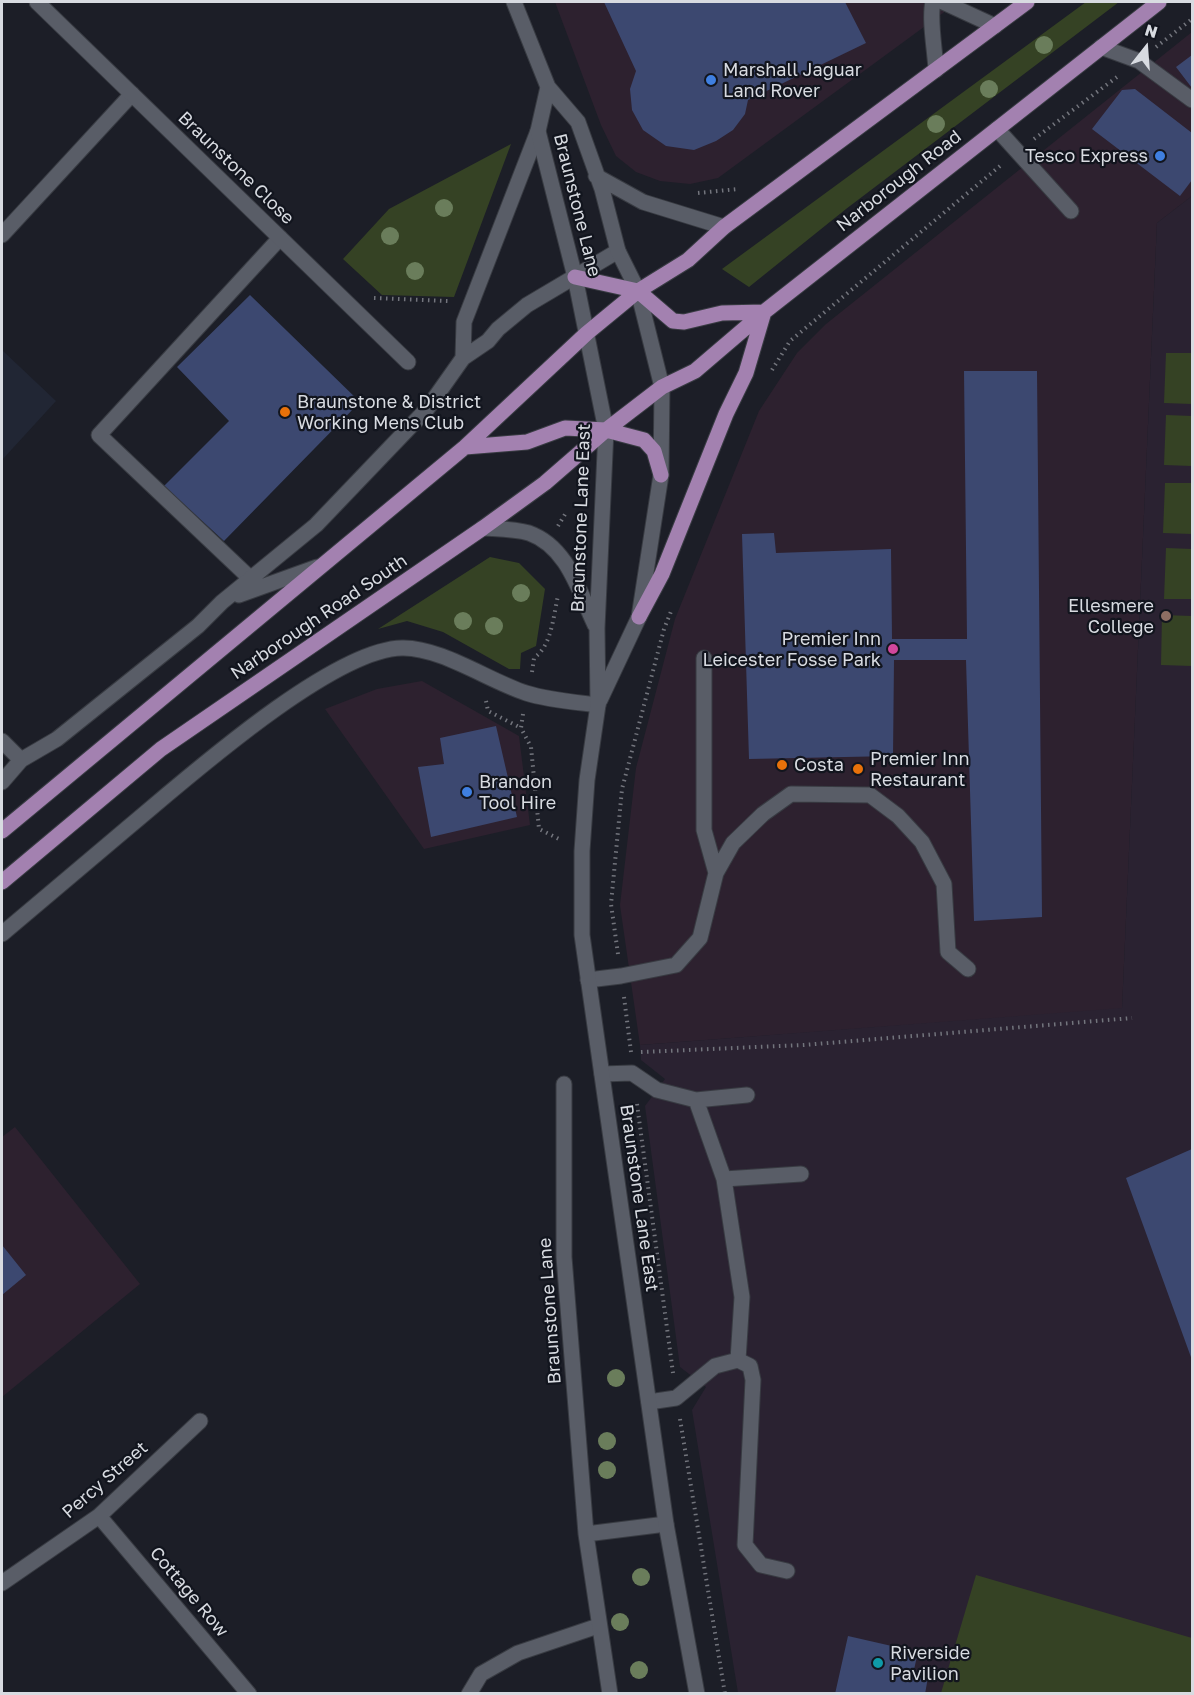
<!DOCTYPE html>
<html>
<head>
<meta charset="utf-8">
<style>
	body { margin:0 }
	#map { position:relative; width:1194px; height:1695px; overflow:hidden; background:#1c1e27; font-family:"Golos Text",sans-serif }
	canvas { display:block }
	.frame { position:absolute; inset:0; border:3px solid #d8dbe1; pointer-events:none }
	.north { position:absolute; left:1116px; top:18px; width:60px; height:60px; -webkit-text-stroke:4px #12151e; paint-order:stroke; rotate:17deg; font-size:16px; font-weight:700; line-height:24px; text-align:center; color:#d8dbe1 }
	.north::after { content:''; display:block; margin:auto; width:21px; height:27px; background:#d8dbe1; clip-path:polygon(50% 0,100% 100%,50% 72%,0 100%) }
</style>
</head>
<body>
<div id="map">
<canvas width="1194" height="1695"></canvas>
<div class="frame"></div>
<div class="north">N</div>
</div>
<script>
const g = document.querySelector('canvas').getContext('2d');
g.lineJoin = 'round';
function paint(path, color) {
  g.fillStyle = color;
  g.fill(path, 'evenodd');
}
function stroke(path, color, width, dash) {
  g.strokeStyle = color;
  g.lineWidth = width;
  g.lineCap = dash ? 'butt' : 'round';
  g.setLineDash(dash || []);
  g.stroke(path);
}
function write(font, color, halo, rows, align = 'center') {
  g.font = font + ' "Golos Text",sans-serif';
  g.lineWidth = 4.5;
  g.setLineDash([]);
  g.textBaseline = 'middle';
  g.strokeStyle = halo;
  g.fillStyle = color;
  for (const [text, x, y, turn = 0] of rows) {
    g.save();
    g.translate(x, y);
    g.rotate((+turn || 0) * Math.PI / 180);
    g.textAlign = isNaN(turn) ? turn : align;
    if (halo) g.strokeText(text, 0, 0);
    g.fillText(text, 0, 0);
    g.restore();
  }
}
const commercial = new Path2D(`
	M555,2H958L718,178L690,184L660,181L636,172L616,156L601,125Z
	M1192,32V196L1157,223L1122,1009L640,1045L620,905L636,768L675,619L759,411L797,353L826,324Z
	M422,681L519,736L530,825L424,849L325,709L377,689Z
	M15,1127L140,1284L2,1397V1137Z`);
const built = new Path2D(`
	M2,350L56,401L2,460Z`);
const education = new Path2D(`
	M1192,196V1693H738L692,1410L706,1387L680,1367L645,1106L665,1079L641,1060L640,1045L1122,1008L1157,223Z`);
const green = new Path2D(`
	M1086,2H1119L846,209L749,287L722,269Z
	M511,144L454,297L382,295L343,259L389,209Z
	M1166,353H1192V404L1164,403Z
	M1166,415L1192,416V466L1164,465Z
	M1165,483H1192V534L1163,533Z
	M1166,548L1192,549V599H1164Z
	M490,557L519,563L545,589L536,646L521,653L520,669H509L443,632L407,621L378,629Z
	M1162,615L1192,616V666L1161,665Z
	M976,1575L1192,1638V1693H941Z`);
const building = new Path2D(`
	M604,2H845L866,43L748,100L745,114L733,130L716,141L694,150L666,146L643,130L632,110L630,89L636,71Z
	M1192,55V88L1176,67Z
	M1135,89L1192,133V180L1180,196L1092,129L1122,90Z
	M250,295L360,402L224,541L164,486L229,421L177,367Z
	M964,371H1037L1042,917L974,921L966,660H894L893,756L749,759L742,534L774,533L776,553L891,549L892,639H967Z
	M496,726L517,817L431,837L418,767L444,764L440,738Z
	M1192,1149V1360L1126,1178Z
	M2,1245L26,1275L2,1295Z
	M848,1636L918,1652L913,1674L928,1677L925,1694H835Z`);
const path = new Path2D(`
	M1156,47L1192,19
	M1034,139L1117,77
	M698,193L738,189
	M374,298L448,301
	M772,370L790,341L1000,166
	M558,526L567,511
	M532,672L534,658C552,645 553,617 558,596
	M486,701L488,711L521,728
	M523,714L521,728L531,747L539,829L561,840
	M618,954L611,904L622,789L664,629L672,609
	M624,997L631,1052
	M641,1052L804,1045L1132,1018
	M637,1104L673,1373
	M680,1419L725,1694`);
const lane = new Path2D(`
	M933,2C929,19 935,50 936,70
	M943,2L995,26
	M1101,47L1139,61L1192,100
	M997,129L1071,211
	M2,235L132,94
	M252,580L99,435L280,238
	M704,658V830L716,873
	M588,980L621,976L676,965L700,938L716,873L733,843L763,814L791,794L870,795L898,816L922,842L944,884L948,952L968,969
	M602,1074L632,1073L657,1090L696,1100L747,1095
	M696,1100L724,1179L742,1297L738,1360
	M724,1179L801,1174
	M649,1402L676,1398L715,1366L738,1360L750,1366L753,1380L745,1545L761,1565L787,1571
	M469,1694L481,1674L518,1653L598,1626`);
const street = new Path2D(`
	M37,2L408,362
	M463,358L464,322L538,131
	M239,595L317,567
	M2,741L21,760
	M2,782L21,760L57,739L198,626L222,602L316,525L427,409L463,358L488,341L498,329L527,305L618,251
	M2,934C45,898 88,861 131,825C186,779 332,649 402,648C440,647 489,681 526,693C548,700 574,702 598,705
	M564,1084V1257L586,1534L610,1694
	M99,1516L249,1694
	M586,1534L666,1524
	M2,1583L99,1516L200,1421`);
const secondary = new Path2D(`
	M514,2L548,87L578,122L602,189L618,251L638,291L662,387L661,475L639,617L600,700
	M548,87L538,131L575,277L606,430L597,628L598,705L587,780L582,851V935L666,1524L697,1694
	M596,176L643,202L724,227
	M483,528C498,529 515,529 529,533C568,547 579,592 595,625`);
const primary = new Path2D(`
	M575,277L638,291L673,321L684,322L722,313L764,312
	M465,447L527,442L565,428L606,430L644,440L654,451L661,475
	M639,617L662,574L726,414L746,373L764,312
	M2,831L465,447L587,333L638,291L688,260L724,227L1027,2
	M2,882L161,749L483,528L545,483L606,430L662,387L695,371L764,312L1159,2`);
const trees = [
	[1044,45],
	[989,89],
	[936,124],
	[444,208],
	[390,236],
	[415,271],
	[521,593],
	[463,621],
	[494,626],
	[616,1378],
	[607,1441],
	[607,1470],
	[641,1577],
	[620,1622],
	[639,1670]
];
const markers = [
	[711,80,6,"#3f7fe0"],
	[1160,156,6,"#3f7fe0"],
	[285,412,6,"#e8710a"],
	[1166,616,6,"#8d6e63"],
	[893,649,6,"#d1479c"],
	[782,765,6,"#e8710a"],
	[858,769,6,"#e8710a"],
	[467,792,6,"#3f7fe0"],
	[878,1663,6,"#0f9aa8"]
];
const poiNames = [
	["Marshall Jaguar",723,70],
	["Land Rover",723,91],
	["Tesco Express",1148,156,"right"],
	["Braunstone & District",297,402],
	["Working Mens Club",297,423],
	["Ellesmere",1154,606,"right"],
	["College",1154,627,"right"],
	["Premier Inn",881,639,"right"],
	["Leicester Fosse Park",881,660,"right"],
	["Premier Inn",870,759],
	["Restaurant",870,780],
	["Costa",794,765],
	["Brandon",479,782],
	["Tool Hire",479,803],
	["Riverside",890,1653],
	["Pavilion",890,1674]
];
const streetNames = [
	["Braunstone Close",236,168,44],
	["Narborough Road",899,181,-38],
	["Braunstone Lane",577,205,76],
	["Braunstone Lane East",581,518,-88],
	["Narborough Road South",319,617,-34],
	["Braunstone Lane East",639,1198,82],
	["Braunstone Lane",550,1311,-94],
	["Percy Street",105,1480,-41],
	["Cottage Row",189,1592,50]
];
paint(commercial, '#2d212f');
paint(built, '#212634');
paint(education, '#2a2231');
paint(green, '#354224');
paint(building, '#3c4870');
stroke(lane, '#383b42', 17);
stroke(street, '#383b42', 17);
stroke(secondary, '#383b42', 17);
stroke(primary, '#383b42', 17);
stroke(path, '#73757d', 4, [1.5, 4.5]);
stroke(lane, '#595d67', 15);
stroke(street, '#595d67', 15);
stroke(secondary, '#595d67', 15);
stroke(primary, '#a381b0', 15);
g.fillStyle = '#6a7d5b';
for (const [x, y] of trees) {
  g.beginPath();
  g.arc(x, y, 9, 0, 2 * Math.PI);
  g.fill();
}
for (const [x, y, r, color] of markers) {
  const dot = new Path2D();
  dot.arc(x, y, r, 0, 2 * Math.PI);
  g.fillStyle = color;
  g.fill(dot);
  stroke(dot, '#12151e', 2);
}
write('18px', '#d8dbe1', '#12151e', poiNames, 'left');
write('18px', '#d8dbe1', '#12151e', streetNames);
</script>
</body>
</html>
